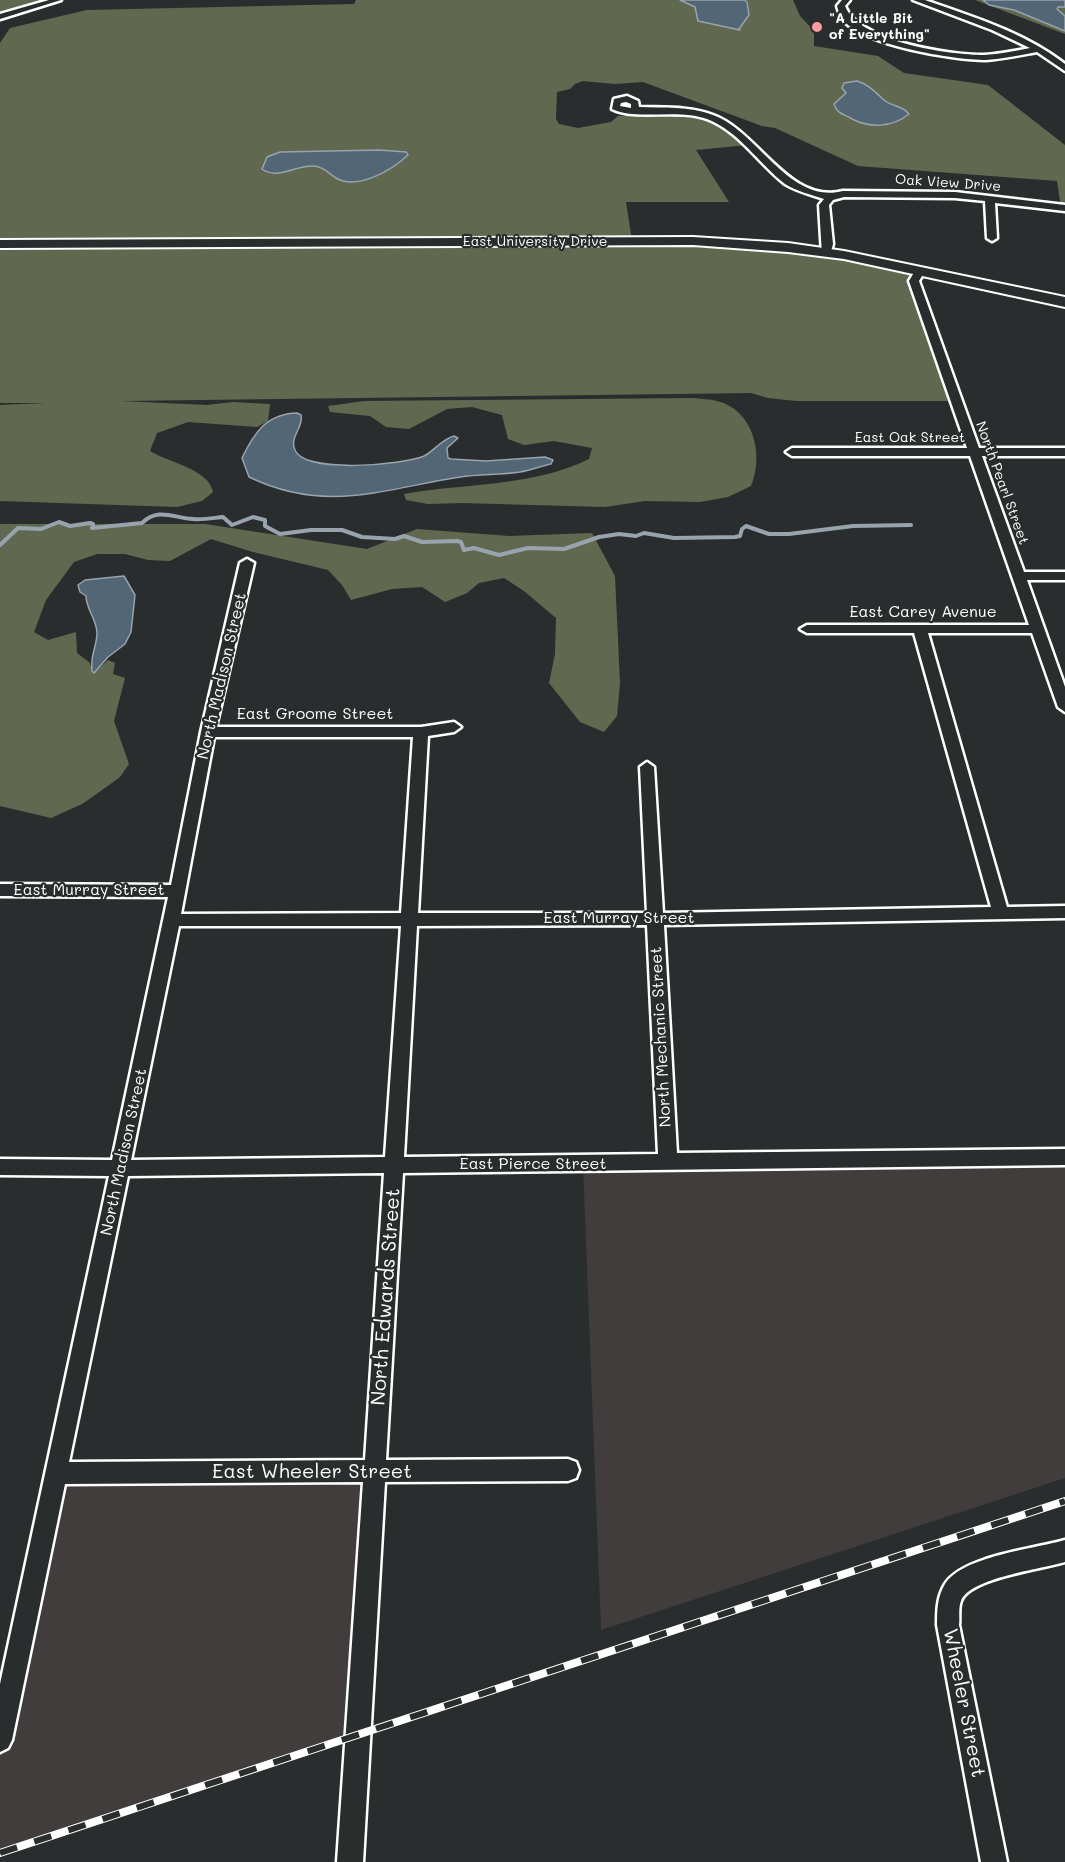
<!DOCTYPE html>
<html>
<head>
<meta charset="utf-8">
<style>
	body { margin:0 }
	canvas { display:block; background:#2a2d2e }
</style>
</head>
<body>
<canvas width="1065" height="1862"></canvas>
<script>
const g = document.querySelector('canvas').getContext('2d');
g.lineJoin = 'round';
function paint(path, color) {
  g.fillStyle = color;
  g.fill(path, 'evenodd');
}
function stroke(path, color, width, dash) {
  g.strokeStyle = color;
  g.lineWidth = width;
  g.lineCap = dash ? 'butt' : 'round';
  g.setLineDash(dash || []);
  g.stroke(path);
}
function write(font, color, halo, rows, align = 'center') {
  g.font = font + ' Mali,sans-serif';
  g.lineWidth = 4.5;
  g.setLineDash([]);
  g.textBaseline = 'middle';
  g.strokeStyle = halo;
  g.fillStyle = color;
  for (const [text, x, y, turn = 0] of rows) {
    g.save();
    g.translate(x, y);
    g.rotate((+turn || 0) * Math.PI / 180);
    g.textAlign = isNaN(turn) ? turn : align;
    if (halo) g.strokeText(text, 0, 0);
    g.fillText(text, 0, 0);
    g.restore();
  }
}
const built = new Path2D(`
	M1065,1157V1478L601,1630L583,1164Z
	M375,1472L358,1735L0,1853V1740L56,1473Z`);
const green = new Path2D(`
	M0,0H57L0,17Z
	M356,0H793L800,16L814,31V46L878,56L904,73L988,85L1065,145V208H1061L1057,181L858,166L775,128L762,126L643,82L615,84L583,81L575,84L570,89L557,92L556,119L559,124L578,128L611,122L618,116H655L674,111L711,117L748,145L696,150L729,202H626L632,241L748,244L920,271L915,277L955,401H796L768,398L751,393L120,401L207,405L233,402L270,404L268,421L257,427L188,422L157,433L150,451C167,462 209,469 213,492L202,501L177,507L0,501V405L47,403H0V43L10,28L87,10L354,4Z
	M975,0H1065V34Z
	M693,398C701,399 710,399 717,401C754,410 764,455 751,486L728,497L700,502L645,501L605,507L462,503L428,504L406,500L404,494C465,483 532,487 589,459L592,448L554,441L524,445L508,439L502,415L472,407L447,409L409,429L386,427L370,416L330,412L328,406L364,401Z
	M0,524H205L367,549L417,529L509,536L592,533L615,576L620,683L617,716L604,732L580,722L549,683L555,654L556,618L524,591L504,578L479,583L467,593L445,602L422,587L392,589L351,600L342,585L328,570L253,552L211,539L170,561L148,560L125,554H97L74,562L46,600L34,632L48,640L76,632L77,653L90,663L92,671L94,673L108,660L115,663L113,674L125,678L114,721L129,764L120,777L98,793L82,804L51,818L0,806Z`);
const water = new Path2D(`
	M680,0H744L747,2L749,15L739,29L740,30L698,21L695,7Z
	M983,0H1065V7H1058L1057,9L1065,16V31L1014,10L989,5Z
	M857,81C870,85 875,92 884,100C892,107 902,105 909,114C892,128 870,128 852,119C844,114 837,114 834,104L846,93L842,88L844,83Z
	M379,150L406,152L408,155C393,169 358,191 336,178C328,173 323,166 312,166C294,166 277,180 262,169L267,157L280,152Z
	M297,413L301,415C304,427 289,437 295,450C305,474 403,465 424,456C434,451 442,439 454,436L458,438L447,448L448,458L451,459L486,461L545,457L553,460L551,464C541,466 531,470 520,472C500,475 480,474 460,477C383,489 326,514 249,477L242,458C254,433 266,414 297,413Z
	M124,576L135,595L131,632L125,644L108,657L94,673L92,671C90,655 97,646 97,633C97,620 86,609 86,596L80,592L78,585L85,580Z`);
const stream = new Path2D(`
	M0,545L18,528L41,529L59,522L70,526L90,523L93,524L92,528L142,523C158,507 174,518 193,519C203,520 213,518 223,517L232,525L253,517L265,520V526L280,534L311,530H342L362,537L395,539L404,536L422,542L457,541L461,542L464,550L474,548L499,555L528,548L564,549L599,537L619,534L636,536L644,533L674,538L735,537L740,536L742,529L746,526L769,534H789L853,526L911,525`);
const minor = new Path2D(`
	M49,0H61L0,19V14Z
	M842,0H850L845,6C859,42 950,55 984,55C1000,54 1015,51 1030,48L992,30L913,0H925C973,17 1024,32 1065,64V71L1037,52C1020,55 1003,59 986,60C954,60 862,45 842,19C840,15 838,10 837,6Z
	M627,96L638,101L639,107C664,108 689,106 713,115C758,131 789,205 843,191L955,192L1065,205V211L995,203L997,238L992,241L987,238L985,201L955,198L844,197L833,200L829,205L833,244L830,255H822L819,205L824,199C812,195 796,191 785,184C759,164 739,131 707,119C678,108 636,121 612,109L614,99ZM626,102L631,104V108L620,106L621,103Z
	M920,268L925,271L919,281L979,448H1065V456H982L1024,572H1065V580H1027L1065,687V712L1058,707L1032,633H928L1007,907L1065,906V918L664,925L677,1153L1065,1149V1165L403,1173L386,1460L568,1459L576,1462L579,1470L576,1478L568,1481L385,1482L363,1862H337L363,1482L65,1484L12,1740L8,1748L0,1752V1684L109,1176L0,1175V1159L112,1160L168,897L0,896V884L171,885L201,732L240,563L247,559L254,563L216,727H421L454,722L461,727L454,732L428,736L418,913H647L640,767L647,762L654,767L663,913L991,907L914,633H807L800,629L807,625H1029L970,456H792L786,452L792,448H967L909,281L916,269ZM214,737H413L401,913L181,914ZM647,925L658,1154L404,1157L417,926ZM179,926H401L385,1157L131,1160ZM384,1173L365,1460L69,1462L128,1176Z
	M1065,1540V1562C1042,1569 969,1578 961,1601C958,1608 960,1618 959,1625L1007,1862H981L937,1625C937,1611 937,1597 945,1584C963,1556 1034,1549 1065,1540Z`);
const secondary = new Path2D(`
	M693,237L788,243L844,251L1065,297V307L844,259L788,252L693,245L0,248V240Z`);
const rail = new Path2D(`
	M0,1853L1065,1501`);
const markers = [
	[817,27,6,"#ff9aa2"]
];
const farPoinames = [
	["\"A Little Bit",829,19],
	["of Everything\"",829,35]
];
const farStreetnames = [
	["Oak View Drive",948,183,4],
	["East University Drive",535,242],
	["East Oak Street",910,438],
	["North Pearl Street",1002,483,70]
];
const streetNames = [
	["East Carey Avenue",923,612],
	["North Madison Street",222,676,-77],
	["East Groome Street",315,714],
	["East Murray Street",89,890],
	["East Murray Street",619,918],
	["North Mechanic Street",661,1037,-93],
	["North Madison Street",124,1152,-78],
	["East Pierce Street",533,1164]
];
const nearStreetnames = [
	["North Edwards Street",386,1297,-86],
	["East Wheeler Street",312,1472],
	["Wheeler Street",964,1703,79]
];
paint(built, '#403d3c');
paint(green, '#606950');
paint(water, '#536676');
stroke(water, '#98a3ad', 1.5);
stroke(stream, '#98a3ad', 4);
stroke(minor, '#fff', 5);
stroke(secondary, '#fff', 4);
paint(minor, '#2a2d2e');
paint(secondary, '#2a2d2e');
stroke(rail, '#fff', 8);
stroke(rail, '#2a2d2e', 6, [18]);
for (const [x, y, r, color] of markers) {
  const dot = new Path2D();
  dot.arc(x, y, r, 0, 2 * Math.PI);
  g.fillStyle = color;
  g.fill(dot);
  stroke(dot, '#2a2d2e', 2);
}
write('bold 14px', '#fff', '#2a2d2e', farPoinames, 'left');
write('14px', '#fff', '#2a2d2e', farStreetnames);
write('16px', '#fff', '#2a2d2e', streetNames);
write('20px', '#fff', '#2a2d2e', nearStreetnames);
</script>
</body>
</html>
